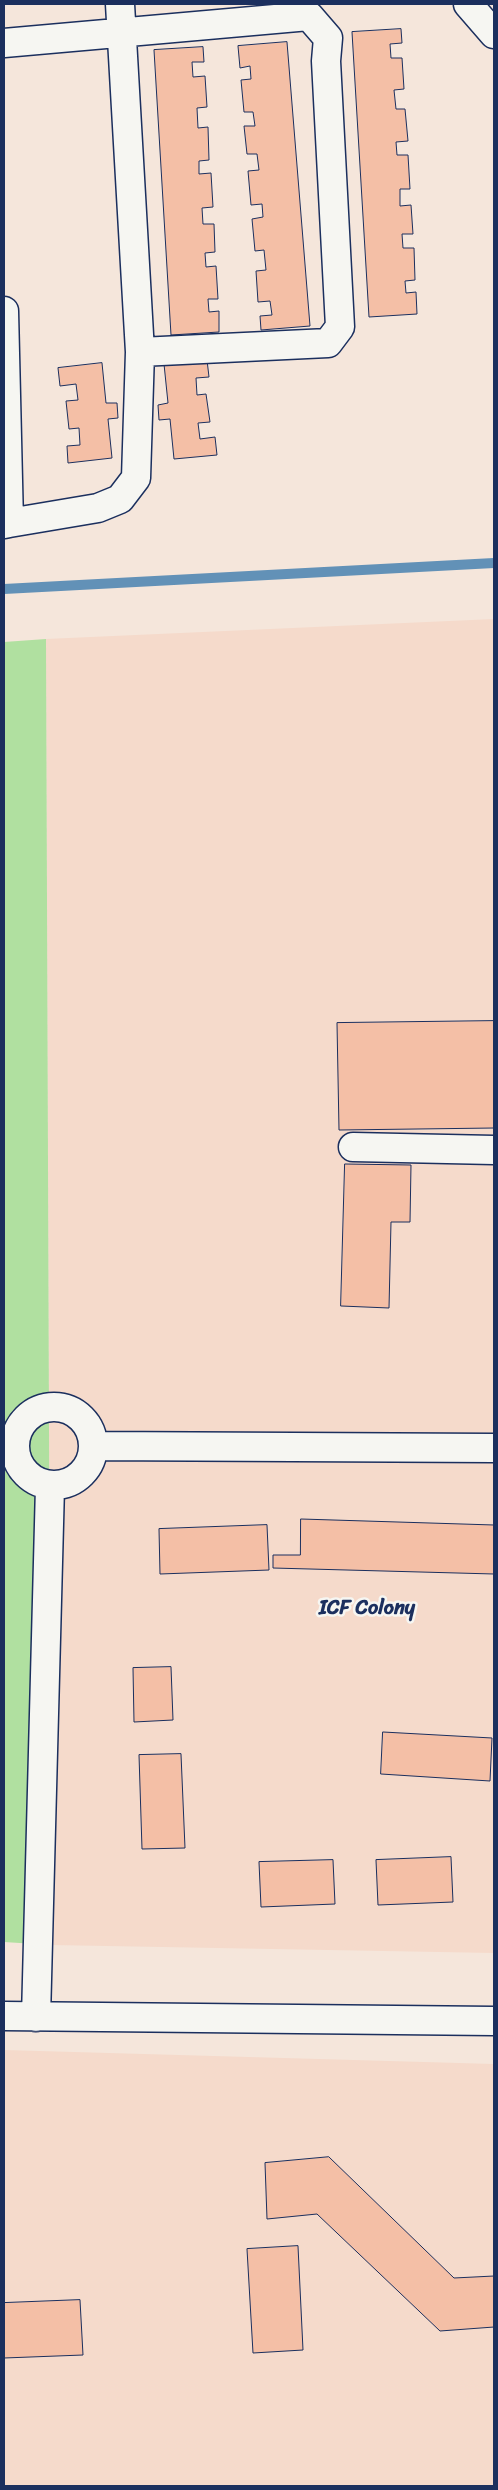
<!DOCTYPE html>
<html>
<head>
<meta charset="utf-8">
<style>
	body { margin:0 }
	#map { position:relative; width:498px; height:2490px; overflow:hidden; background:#f5e6db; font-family:Sriracha,sans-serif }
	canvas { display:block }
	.frame { position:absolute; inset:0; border:5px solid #1b2f5e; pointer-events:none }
</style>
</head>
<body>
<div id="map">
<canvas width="498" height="2490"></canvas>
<div class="frame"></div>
</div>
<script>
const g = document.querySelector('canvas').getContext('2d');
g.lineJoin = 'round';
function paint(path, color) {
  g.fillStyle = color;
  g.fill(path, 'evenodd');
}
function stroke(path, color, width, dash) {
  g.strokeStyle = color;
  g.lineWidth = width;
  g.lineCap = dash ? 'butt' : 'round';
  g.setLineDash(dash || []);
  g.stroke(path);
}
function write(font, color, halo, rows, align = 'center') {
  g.font = font + ' Sriracha,sans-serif';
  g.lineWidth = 5;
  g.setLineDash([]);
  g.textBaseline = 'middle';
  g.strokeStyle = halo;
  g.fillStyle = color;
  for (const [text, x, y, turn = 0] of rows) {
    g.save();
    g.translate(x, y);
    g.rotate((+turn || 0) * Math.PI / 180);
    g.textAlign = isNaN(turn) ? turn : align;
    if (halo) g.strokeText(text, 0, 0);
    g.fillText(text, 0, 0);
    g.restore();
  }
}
const built = new Path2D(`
	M494,619V1953L51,1945L46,639Z
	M4,2050L494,2064V2486H4Z`);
const green = new Path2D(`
	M46,639L51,1945L4,1942V642Z`);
const stream = new Path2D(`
	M4,589L494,563`);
const building = new Path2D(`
	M401,29L402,43L390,44L391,58H402L404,89L394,90L396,109H405L408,141L396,142L397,155H408L410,189H400V206L411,205L413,234H402L403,248H414L415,280L405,281L406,293L416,292L417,314L369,317L352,32Z
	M287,42L310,326L261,330L260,316L272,315L270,301L258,302L256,271L266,270L264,250L255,251L252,219L263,217L262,204L251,205L248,171L259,170L257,154H247L244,126H255L253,112H244L241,80L251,79L250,66L240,68L238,46Z
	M203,47L204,62H192L193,77L205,76L207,107L197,108L198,128L208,127L209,160L199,161V174L211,173L213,207L202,208L203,224H214L215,252L205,253L206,267L216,266L218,299H208L209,312L219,311V332L171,335L154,50Z
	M207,360L209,377L196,378L197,395L206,394L210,422L198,423L200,439L215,437L217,455L174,459L170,419L159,420L158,405L168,403L164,364Z
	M102,363L106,403H117L118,418L108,419L112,458L68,463L67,446L80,445L79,428L69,429L66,401L78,400L76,384L60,386L58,368Z
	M494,1021V1128L339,1130L337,1023Z
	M345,1164L411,1165L410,1222H391L389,1308L341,1306Z
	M301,1519L494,1525V1574L273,1568V1555H300Z
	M267,1525L269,1570L160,1574L159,1529Z
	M171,1667L173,1720L134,1722L133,1668Z
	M383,1732L492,1738L490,1781L381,1774Z
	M181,1754L185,1848L142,1849L139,1755Z
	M451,1857L453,1902L378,1905L376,1860Z
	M333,1860L335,1904L261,1907L259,1862Z
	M329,2157L454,2278L494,2276V2327L440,2331L317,2214L267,2219L265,2163Z
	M298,2246L303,2350L253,2353L247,2249Z
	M80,2300L83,2355L4,2358V2303Z`);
const minor = new Path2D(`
	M4,43L309,16L328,38L326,61L340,327L328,343L140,352
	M4,311L9,523L4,524
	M9,523L98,508L120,499L136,478L140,352L120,4
	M353,1147L494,1150
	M15 1446a39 39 0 1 1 78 0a39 39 0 1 1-78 0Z
	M93,1446L494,1448
	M4,2016L494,2021
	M36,2017L50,1486`);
const major = new Path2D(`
	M468,4L494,34`);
const districtNames = [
	["ICF Colony",367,1609]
];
paint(built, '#f5dacb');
paint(green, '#b0e0a0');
stroke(stream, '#6291b7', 10);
paint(building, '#f4bfa6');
stroke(building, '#1b2f5e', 1);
stroke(minor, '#1b2f5e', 31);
stroke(major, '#1b2f5e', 31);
stroke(minor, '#f6f6f2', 28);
stroke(major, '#f6f6f2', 28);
write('bold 20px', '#1b2f5e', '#f6f6f2', districtNames);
</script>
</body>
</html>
